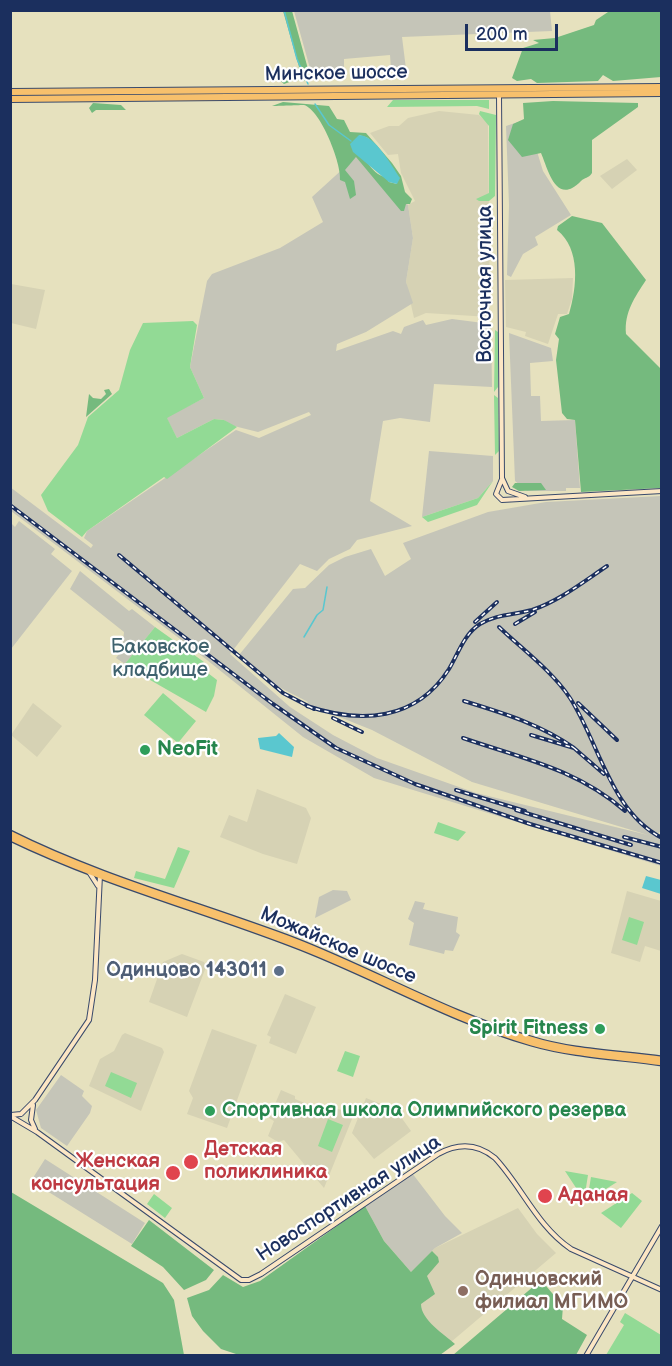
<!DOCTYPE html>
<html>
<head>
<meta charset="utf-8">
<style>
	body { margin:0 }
	#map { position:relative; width:672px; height:1366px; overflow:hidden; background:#e6e1be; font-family:"Balsamiq Sans",sans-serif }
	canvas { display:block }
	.frame { position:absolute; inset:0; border:12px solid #1b2f5e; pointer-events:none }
	.scale { position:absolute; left:465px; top:24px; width:93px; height:27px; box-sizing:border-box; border:3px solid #1b2f5e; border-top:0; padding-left:8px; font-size:18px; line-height:21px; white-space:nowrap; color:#1b2f5e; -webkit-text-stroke:4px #fff; paint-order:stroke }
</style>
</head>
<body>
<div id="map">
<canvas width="672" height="1366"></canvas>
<div class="frame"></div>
<div class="scale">200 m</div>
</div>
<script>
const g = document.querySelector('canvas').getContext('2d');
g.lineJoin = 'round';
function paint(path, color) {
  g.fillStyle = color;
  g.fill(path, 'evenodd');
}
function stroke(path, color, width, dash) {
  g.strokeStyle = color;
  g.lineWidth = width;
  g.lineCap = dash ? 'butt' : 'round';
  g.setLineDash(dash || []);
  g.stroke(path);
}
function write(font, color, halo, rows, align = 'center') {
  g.font = font + ' "Balsamiq Sans",sans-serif';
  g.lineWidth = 4.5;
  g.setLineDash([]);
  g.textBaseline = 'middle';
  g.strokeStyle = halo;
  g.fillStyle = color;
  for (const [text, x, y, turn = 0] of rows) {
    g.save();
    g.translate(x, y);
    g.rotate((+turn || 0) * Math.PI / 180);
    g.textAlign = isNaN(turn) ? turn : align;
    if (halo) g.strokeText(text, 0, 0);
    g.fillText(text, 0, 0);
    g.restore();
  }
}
const built = new Path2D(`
	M439,111L479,115L488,123L490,317L426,313L414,318L406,282L413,238L408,205L415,201L401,173L398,154L388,155L370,133L389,126H399L408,118Z
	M627,159L637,170L612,189L600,176Z
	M573,278L572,299L567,314H558L548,344L525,336L526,332L506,327L505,280Z
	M11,284L45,290L36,329L11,323Z
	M33,703L62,726L37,757L11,735Z
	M257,789L306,808L311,818L297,864L263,854L220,837L229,815L247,822Z
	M627,891L661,901V951L645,946L640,962L611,953Z
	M182,954L204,962L206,967L187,1017L149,1002L163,962Z
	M285,994L316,1007L296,1054L269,1043L271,1037L267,1035Z
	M212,1029L257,1045L227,1128L187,1114L193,1098L189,1091Z
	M125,1033L162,1048L164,1052L141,1111L89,1086L100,1059L114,1051L122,1035Z
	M281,1090L295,1096V1099L319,1109L335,1108L354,1114L324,1188L284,1140L278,1142L268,1136L274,1121L269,1118Z
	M366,1098L396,1110L411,1131L374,1159L352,1133Z
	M518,1208L537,1234L556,1253L451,1342L433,1327L419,1309L411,1272L435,1248Z`);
const industrial = new Path2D(`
	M294,11H550L552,31L402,37L406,69H391L390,55L344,59V72H311Z
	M527,119L543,171L571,215L535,237L538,245L523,254L511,277L507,275L509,205L506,126Z
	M357,156L408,205L413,238L406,282L413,303L366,332L337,344L336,351L393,331L401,334L404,327L423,320L426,325L452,319L491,324L492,387L434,384L430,422L400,418L383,421L370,501L412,526L357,540L350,549L329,559L317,571L300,564L230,654L290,707L333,735L377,758L476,793L648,835L472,782L372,730L307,704L308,702L273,684L239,655L293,589L305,588L329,565L345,557L371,549L385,576L411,559L403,543L488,512L546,502L661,496L662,830L655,836L661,838V866L374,778L303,737L192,648L11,511L10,487L91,548L93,545L84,538L87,531L236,430L259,438L311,415L309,412L258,432L230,425L224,420L214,419L177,438L166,417L204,398L190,367L207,281L212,274L280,248L323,222L312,197Z
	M509,333L551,348L553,361L530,363L531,396H540L541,421L575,420L580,488H566V491H527L515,481Z
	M429,451L493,456V481L478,498L422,517Z
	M19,521L55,549L51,554L72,571L11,649V523L15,527Z
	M80,571L129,611L132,609L155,627L125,664L116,658L122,650L124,632L70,589Z
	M333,890L347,891L351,900L315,918L319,897Z
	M415,901L425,903L423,909L458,917L456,932L460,935L453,951L445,950L444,954L409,945L414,923L408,919Z
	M61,1075L84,1091L82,1096L92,1106L90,1113L67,1146L41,1128L36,1110Z
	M45,1159L145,1223L132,1244L31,1181Z
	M412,1173L445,1216L462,1233L435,1248L411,1272L384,1241L365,1206Z`);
const green = new Path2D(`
	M393,100H489V109L477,106L387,107Z
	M480,111L496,115L495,196L489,201H479L476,199L489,193V126L479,114Z
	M193,321L197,325L190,367L204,398L167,418L177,438L214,419L224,420L237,427L167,479L164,477L87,531L82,537L48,511L41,495L78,445L88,417L119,390L130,350L143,323Z
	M495,330L498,332V387L494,392Z
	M494,395L498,398L499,451L495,455Z
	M493,481L477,505L428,522L422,517L478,498Z
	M155,627L204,662L200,667L217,680L214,696L206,712L124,665Z
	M163,693L196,721L178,743L144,715Z
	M438,822L466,832L458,841L434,833Z
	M178,847L190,851L174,888L134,878L136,871L165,879Z
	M629,917L644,922L637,945L622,940Z
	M345,1051L360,1056L353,1077L337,1071Z
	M111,1072L137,1083L131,1098L105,1086Z
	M328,1119L343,1125L332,1152L318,1146Z
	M565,1171L588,1175L584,1200Z
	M591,1177L617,1182L587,1201Z
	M632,1193L642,1201L621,1228L601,1213Z
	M154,1194L172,1208L165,1218L147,1204Z
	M625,1313L661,1335V1355H606L624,1325L620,1322Z`);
const forest = new Path2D(`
	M611,10L661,11V77L613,81L603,75L598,81L537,83L531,79L517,81L512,78L523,48L539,43L533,40L555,38L594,25L596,20Z
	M283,11H292L308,69V81L295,80L284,84L278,79L293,70L297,71L299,67Z
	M553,101L638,103V107L592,140V173C588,179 585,177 581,181C556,207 548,169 541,153L522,157L508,140L513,124L524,119L523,103Z
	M283,102L329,106L337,119L344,120L350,132L366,133L392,163L401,176L405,192L412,199L410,204H406L404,211H401L356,157L345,170L354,181L356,195L350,199L345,182L340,180C342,165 321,110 304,105C301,105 277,106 272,106ZM359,135L368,138L397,184L389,182C386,176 383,177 378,174C364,163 362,151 359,135Z
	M93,103L121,105L126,110H96L92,113L89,108Z
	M572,216L602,223L646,280C635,297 624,312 626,334L661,369V488L581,492L575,420L567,419L562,413L556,360L559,339L555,334L560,317L569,314C577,287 581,249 557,230L558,226Z
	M104,390L109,389L112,394L86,417L89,394L93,398L101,399L106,394Z
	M515,483H541L546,490L519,491L512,487Z
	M11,1192L163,1283L174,1300L184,1355H11Z
	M365,1206L384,1241L411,1272L432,1251L438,1257L439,1262L427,1276L435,1294L421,1304C421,1320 444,1334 455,1344L440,1355H239L221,1349L203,1331L192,1316L187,1298L209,1290L223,1275L243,1287L260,1281Z
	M149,1220L214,1270L206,1280L184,1290L163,1267L131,1246Z
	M541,1280L563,1306L562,1319L587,1335L576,1355H453Z`);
const water = new Path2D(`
	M359,135C376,136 391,165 400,178L397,184L389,182L353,152L350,144Z
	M279,733L294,747L292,757L260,749L258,738L276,736Z
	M646,876L661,880V894L642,888Z`);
const stream = new Path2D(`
	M284,10L297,59L308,84
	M315,104L329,125L351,141
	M304,637L317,615L323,610L327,587`);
const secondary = new Path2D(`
	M499,95L502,478L508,491L525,497
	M502,479L496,494L502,500L662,491
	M89,872L98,886
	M33,1105L31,1120L35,1129
	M11,1115L21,1114L35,1100L89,1020L95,980L100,875
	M10,1116L37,1132L241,1280H249L261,1274L438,1154C458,1143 477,1143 495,1158C522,1187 537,1226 571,1249L662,1290
	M586,1356L662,1226`);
const primary = new Path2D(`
	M10,833C102,879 201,905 296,941C375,972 449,1015 531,1039C572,1052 619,1053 662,1059
	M10,838C101,882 198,908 292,944C372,974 448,1019 531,1043C572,1055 619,1057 662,1063`);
const highway = new Path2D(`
	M10,92L662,87
	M10,99L662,93`);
const rail = new Path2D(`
	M10,505L273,704L336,748L415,784L530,824L662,863
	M119,555L283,693L314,709
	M475,622L497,602
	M515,624L535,612
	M499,627C522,649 552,671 570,698C599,743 611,812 662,838
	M464,701C503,713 540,724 574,748
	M578,703L617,740
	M307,706C361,724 416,721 449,669C458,654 464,634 480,624C497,614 513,615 532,610C559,601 583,582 607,566
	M333,718L362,732
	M531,735L574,748L604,774
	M463,738C521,758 577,769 625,811
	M456,790L525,811
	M516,810L631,845
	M624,837L662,847`);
const markers = [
	[145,750,6,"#2e9e5b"],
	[279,971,6,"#5c6f8a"],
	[600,1029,6,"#2e9e5b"],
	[210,1111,6,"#2e9e5b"],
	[191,1162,8,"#e0444e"],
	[173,1173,8,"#e0444e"],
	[545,1196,8,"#e0444e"],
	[463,1291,6,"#8d6e63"]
];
const streetNames = [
	["Минское шоссе",336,74,-1],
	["Восточная улица",486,284,-90],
	["Можайское шоссе",338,946,23],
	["Новоспортивная улица",349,1199,-33]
];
const parkNames = [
	["Баковское",160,648],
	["кладбище",160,671]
];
const leisureNames = [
	["NeoFit",157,750],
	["Spirit Fitness",588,1029,"right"],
	["Спортивная школа Олимпийского резерва",222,1111]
];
const serviceNames = [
	["Одинцово 143011",267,971]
];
const healthNames = [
	["Детская",204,1150],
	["поликлиника",204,1173],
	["Женская",160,1162,"right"],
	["консультация",160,1185,"right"],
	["Аданая",558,1196]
];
const educationNames = [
	["Одинцовский",475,1280],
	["филиал МГИМО",475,1303]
];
paint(built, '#d6d2b4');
paint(industrial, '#c5c5b8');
paint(green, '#92da95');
paint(forest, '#75ba7e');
paint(water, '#5ac7cf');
stroke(stream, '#5ac7cf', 1.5);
stroke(secondary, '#394a6c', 6);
stroke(primary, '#394a6c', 7);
stroke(highway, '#394a6c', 8);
stroke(secondary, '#fce6c4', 4);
stroke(primary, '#f7c06c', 4.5);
stroke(highway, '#f7c06c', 6);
stroke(rail, '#1b2f5e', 4);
stroke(rail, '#fff', 1.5, [4.5]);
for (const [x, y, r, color] of markers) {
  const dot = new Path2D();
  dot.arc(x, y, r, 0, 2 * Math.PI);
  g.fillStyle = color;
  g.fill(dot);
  stroke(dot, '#fff', 2);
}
write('20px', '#1b2f5e', '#fff', streetNames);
write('20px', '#3f626e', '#fff', parkNames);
write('bold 20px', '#27864d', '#fff', leisureNames, 'left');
write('bold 20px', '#4e5e75', '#fff', serviceNames, 'right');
write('bold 20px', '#be3a42', '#fff', healthNames, 'left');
write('bold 20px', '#785e54', '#fff', educationNames, 'left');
</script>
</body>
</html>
